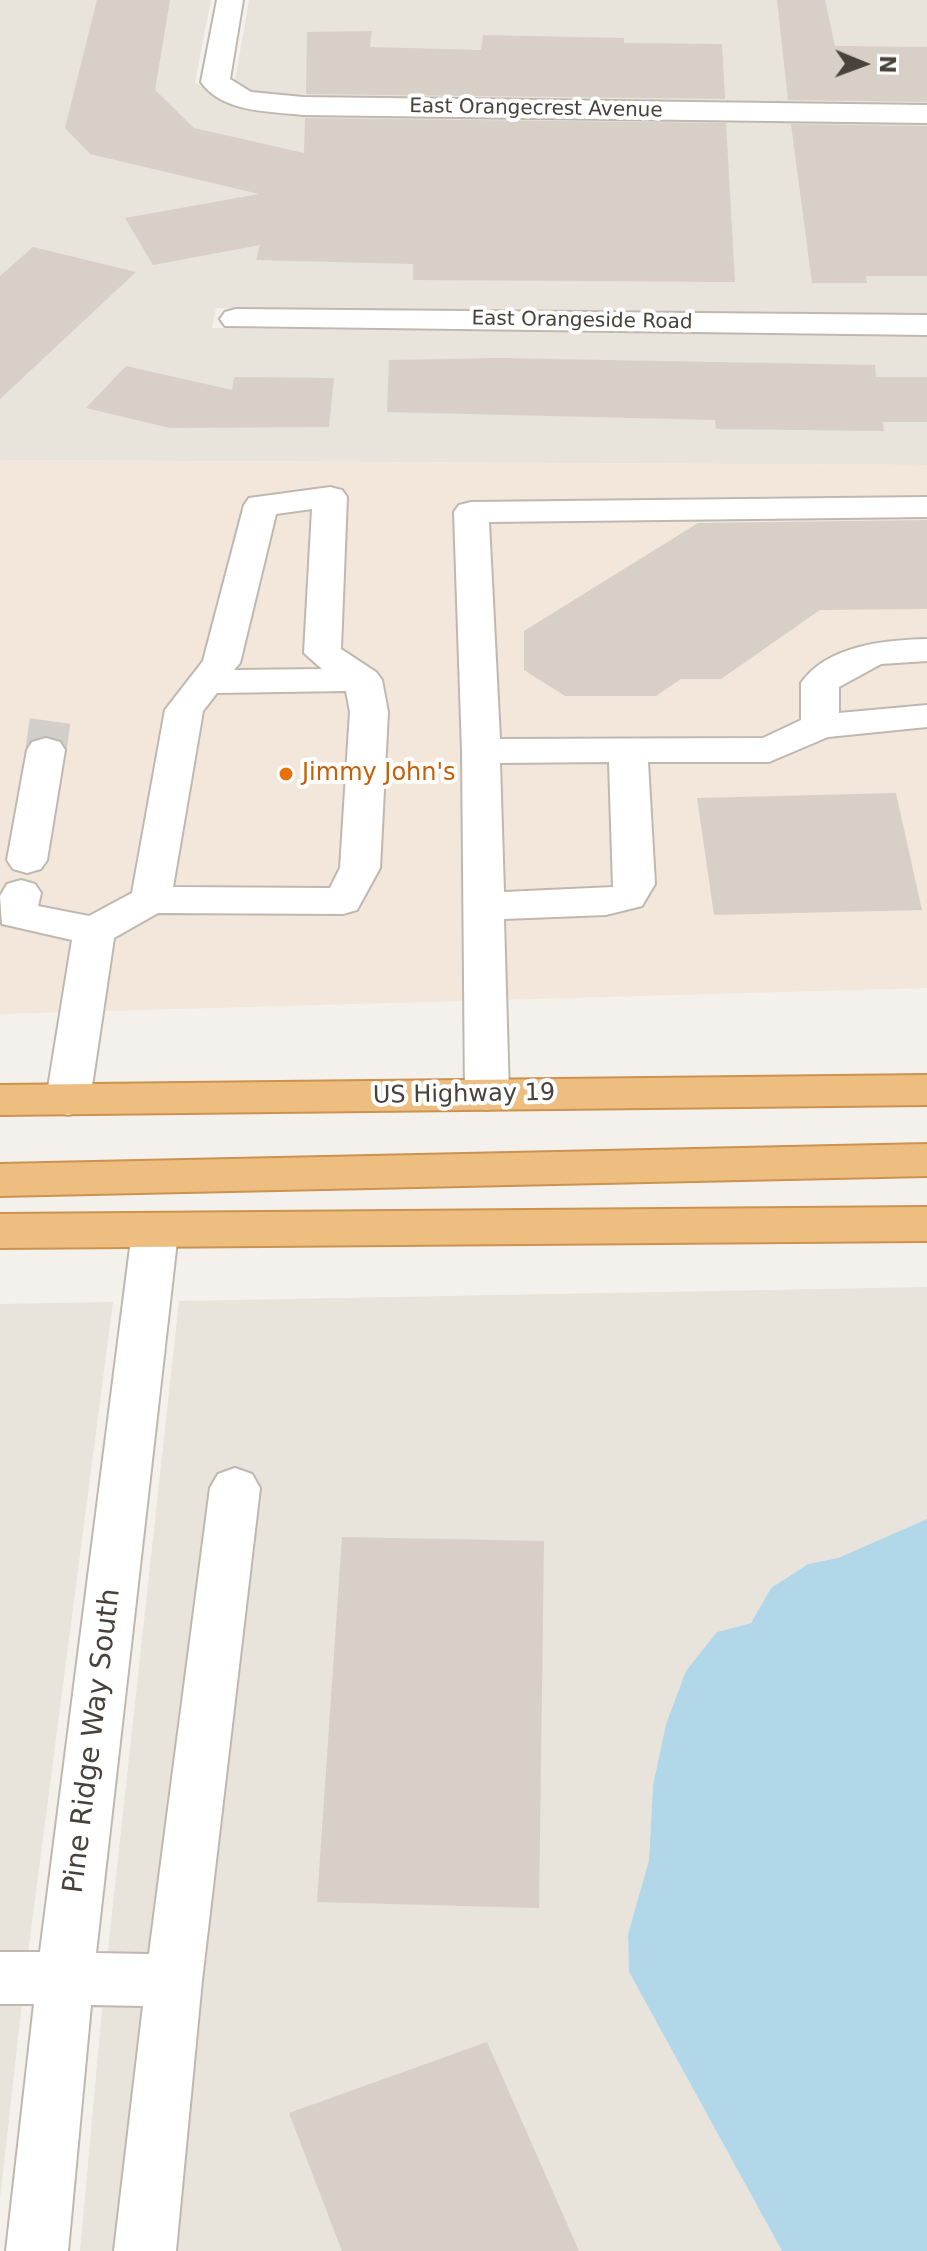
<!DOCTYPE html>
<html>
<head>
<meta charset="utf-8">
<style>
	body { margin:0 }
	#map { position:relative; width:927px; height:2251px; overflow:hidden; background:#f4f1ed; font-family:"DejaVu Sans",sans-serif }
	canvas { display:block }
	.north { position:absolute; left:823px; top:24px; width:80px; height:80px; -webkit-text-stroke:6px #fff; paint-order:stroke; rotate:91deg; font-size:22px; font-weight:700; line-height:32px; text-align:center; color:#48423b }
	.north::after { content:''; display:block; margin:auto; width:28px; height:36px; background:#48423b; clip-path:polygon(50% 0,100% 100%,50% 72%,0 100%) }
</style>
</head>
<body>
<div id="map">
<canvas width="927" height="2251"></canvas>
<div class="north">N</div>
</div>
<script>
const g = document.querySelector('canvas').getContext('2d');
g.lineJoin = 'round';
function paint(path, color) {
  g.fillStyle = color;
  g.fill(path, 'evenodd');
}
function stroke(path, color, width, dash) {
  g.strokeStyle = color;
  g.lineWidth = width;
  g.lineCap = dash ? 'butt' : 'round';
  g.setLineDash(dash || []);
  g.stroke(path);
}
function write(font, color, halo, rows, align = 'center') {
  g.font = font + ' "DejaVu Sans",sans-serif';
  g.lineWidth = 8;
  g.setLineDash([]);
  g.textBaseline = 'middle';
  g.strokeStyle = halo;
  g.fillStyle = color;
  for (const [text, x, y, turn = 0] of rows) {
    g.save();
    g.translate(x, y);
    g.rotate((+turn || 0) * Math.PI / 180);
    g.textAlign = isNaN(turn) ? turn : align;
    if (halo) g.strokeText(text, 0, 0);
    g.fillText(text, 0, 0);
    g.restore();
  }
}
const residential = new Path2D(`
	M0,0H211L195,82L227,105L239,108L302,114L927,122V315L216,308L212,328L927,335V465L0,460Z
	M249,0H927V106L307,98L257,93L235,80Z
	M927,1287V1519L838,1558L808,1564L771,1588L751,1623L717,1632L687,1671L666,1724L653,1785L649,1860L628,1934L629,1972L782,2251H80L105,1977L179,1301Z
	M113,1302L25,1976L0,2199V1304Z`);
const commercial = new Path2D(`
	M0,460L927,465V988L0,1014Z`);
const water = new Path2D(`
	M927,1519V2251H782L629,1972L628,1934L649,1860L653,1785L666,1724L686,1671L717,1632L751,1623L771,1588L808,1564L838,1558Z`);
const building = new Path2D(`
	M97,0H170L155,90L194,128L304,153L305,118L726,123L735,282L413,280V264L256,260L260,245L153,265L125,218L259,194L90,154L65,128Z
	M777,0H825L835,46L927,47V102L788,100Z
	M372,31L370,47L481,50L483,35L624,38V43L722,44L725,99L306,94L307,32Z
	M791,124L927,126V276H866L867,283H812Z
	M33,247L136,272L0,399V276Z
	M499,358L875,365L876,377H927V422H883L884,431L716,429L715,420L387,412L389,360Z
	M126,366L232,390L234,377L334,378L329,427L170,428L86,408Z
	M927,520V609L820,610L721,679H681L656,696H565L524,670V631L698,523Z
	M896,793L922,910L714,915L697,798Z
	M342,1537L544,1541L539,1908L317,1902Z
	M487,2042L579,2251H342L289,2113Z`);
const minorTunnel = new Path2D(`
	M46,750L50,721`);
const minor = new Path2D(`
	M217,0H243L230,79L251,92L303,97L927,105V123L303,115C269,111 223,113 201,82Z
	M236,309L927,315V335L225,326L220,319L225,312Z
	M330,487L342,490L347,497L341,649L376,672L382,680L388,712L380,868L357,910L343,914L158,913L114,938L90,1100L83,1111L68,1115L53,1111L46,1100L72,940L2,924L0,896L7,884L21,880L35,884L41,893L38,906L89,916L132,893L165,710L203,661L244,505L249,498ZM312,509L304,653L322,669L234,670L240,663L276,514ZM346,691L350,712L340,868L330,888L173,887L203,711L217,693Z
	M927,497V517L489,522L500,739L763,738L801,720V683C827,645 886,640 927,639V661L881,664L839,687V713L927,705V727L828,737L769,762H648L655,884L642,906L606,915L504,919L509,1095L502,1106L487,1110L472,1106L465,1095L462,751L454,512L459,505L471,502ZM609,762L613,887L504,892L500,763Z
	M46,738L60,742L65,750L47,860L41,869L27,873L13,869L7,860L27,750L32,742Z
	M155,1215L171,1220L178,1232L96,1953L149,1954L210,1488L218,1474L235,1468L252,1474L260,1488L202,1980L176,2251H114L143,2006L91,2005L68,2251H6L34,2004H0V1952H40L132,1232L139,1220Z`);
const highway = new Path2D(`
	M927,1075V1105L0,1115V1085Z
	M927,1144V1176L0,1196V1164Z
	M927,1207V1241L0,1248V1214Z`);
const markers = [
	[286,774,8,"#e8710a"]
];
const farStreetnames = [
	["East Orangecrest Avenue",536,109,1],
	["East Orangeside Road",582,321,1]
];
const foodNames = [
	["Jimmy John's",302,774]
];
const streetNames = [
	["US Highway 19",464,1095,-1]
];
const nearStreetnames = [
	["Pine Ridge Way South",93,1741,-83]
];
paint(residential, '#e8e3db');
paint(commercial, '#f3e7db');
paint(water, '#b1d7e9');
paint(building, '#d8cfc6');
stroke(minorTunnel, '#d2cec9', 41, [41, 20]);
stroke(minor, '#bfb8b0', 4);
stroke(highway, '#cb9250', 4);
paint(minor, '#fff');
paint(highway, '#edbe7f');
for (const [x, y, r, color] of markers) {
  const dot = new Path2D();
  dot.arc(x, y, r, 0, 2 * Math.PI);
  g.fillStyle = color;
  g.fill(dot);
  stroke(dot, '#fff', 3);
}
write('20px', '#48423b', '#fff', farStreetnames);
write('24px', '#c56008', '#fff', foodNames, 'left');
write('24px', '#48423b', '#fff', streetNames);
write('28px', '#48423b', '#fff', nearStreetnames);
</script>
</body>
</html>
